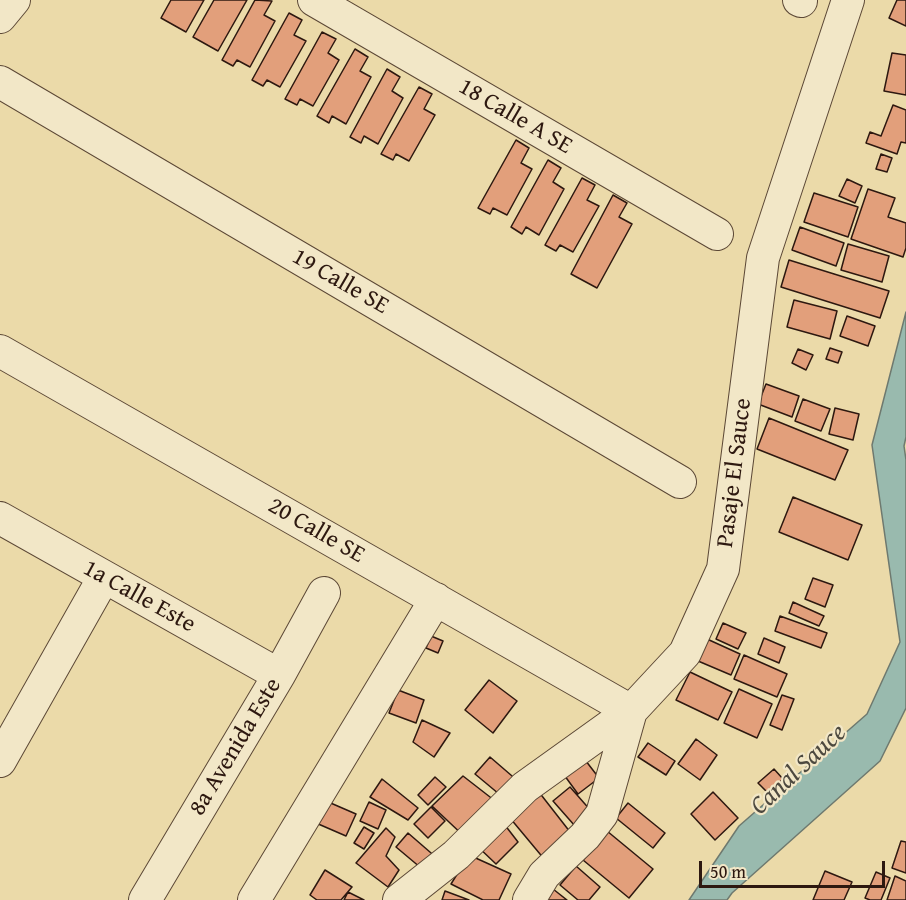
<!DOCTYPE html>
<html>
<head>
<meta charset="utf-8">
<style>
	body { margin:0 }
	#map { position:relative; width:906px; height:900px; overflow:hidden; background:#ebdaa9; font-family:"Gentium Book Plus",serif }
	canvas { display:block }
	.scale { position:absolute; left:699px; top:861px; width:186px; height:27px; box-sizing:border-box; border:3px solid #2d1810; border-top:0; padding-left:8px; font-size:18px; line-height:21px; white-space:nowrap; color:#2d1810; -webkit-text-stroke:4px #f2e7c7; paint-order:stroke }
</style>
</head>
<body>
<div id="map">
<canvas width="906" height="900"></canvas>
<div class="scale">50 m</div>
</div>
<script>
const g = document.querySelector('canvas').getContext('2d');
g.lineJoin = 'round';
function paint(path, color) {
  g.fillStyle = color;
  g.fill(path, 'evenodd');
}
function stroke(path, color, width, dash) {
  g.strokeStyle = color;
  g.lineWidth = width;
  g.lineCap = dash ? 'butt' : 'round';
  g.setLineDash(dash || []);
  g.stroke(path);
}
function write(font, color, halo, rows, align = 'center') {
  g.font = font + ' "Gentium Book Plus",serif';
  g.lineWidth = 4.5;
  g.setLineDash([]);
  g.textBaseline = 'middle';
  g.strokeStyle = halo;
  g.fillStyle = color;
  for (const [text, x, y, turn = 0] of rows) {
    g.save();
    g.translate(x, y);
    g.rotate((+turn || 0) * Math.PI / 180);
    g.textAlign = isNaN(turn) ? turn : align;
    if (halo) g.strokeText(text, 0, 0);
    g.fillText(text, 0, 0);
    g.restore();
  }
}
const water = new Path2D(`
	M906,312V437L904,446L906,460V708L880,761L732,893L727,900H689L739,826L867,714L900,642L872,445Z`);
const building = new Path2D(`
	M171,0H204L186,32L161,18Z
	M214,0H247L218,51L193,37Z
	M255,0L272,1L264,15L275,21L250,67L237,60L233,66L222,60Z
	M897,0H906V26L889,18Z
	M289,13L302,20L294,35L306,41L280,87L267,80L263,86L252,80Z
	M322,32L336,39L328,53L339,60L313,106L300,99L297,105L285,99Z
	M355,49L368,57L360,71L371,77L346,124L332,116L329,123L317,116Z
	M892,53L906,55V95L884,91Z
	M387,69L400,77L392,91L403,98L378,144L364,136L361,143L350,137Z
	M419,87L432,94L424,109L435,115L409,161L396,154L393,160L381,154Z
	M893,105L906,110V143L901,142L897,154L866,143L870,132L881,136Z
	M516,140L529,148L521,163L532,169L507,215L493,208L490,214L478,208Z
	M881,154L892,158L887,172L876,169Z
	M548,160L561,168L553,182L564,189L539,235L526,227L522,234L511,227Z
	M582,178L595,185L587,200L599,206L573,252L560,245L556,251L545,245Z
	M847,179L862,186L855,203L839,196Z
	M868,189L895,198L888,217L906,223V248L903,257L851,239Z
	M814,193L858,207L848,237L804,222Z
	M613,195L627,203L619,217L632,224L597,288L571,274Z
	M800,227L844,243L836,266L792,250Z
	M848,244L889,256L882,282L841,270Z
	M789,260L889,291L880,318L781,287Z
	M794,300L837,311L830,339L787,327Z
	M847,316L875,326L868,346L840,336Z
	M830,348L842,352L838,363L826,359Z
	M798,349L813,355L806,370L792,363Z
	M766,384L799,396L792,417L758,404Z
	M803,399L830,409L821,431L795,421Z
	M835,408L859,414L853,440L829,434Z
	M769,418L848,450L835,480L757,449Z
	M793,497L862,525L848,560L779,532Z
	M813,578L833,585L825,607L805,599Z
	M793,602L824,616L819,626L789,613Z
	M780,616L827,633L821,648L775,631Z
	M723,623L746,633L738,649L716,639Z
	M431,636L443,641L438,653L426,648Z
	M764,638L785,647L779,663L758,654Z
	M707,639L740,654L731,675L698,661Z
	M744,655L787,674L777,697L734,679Z
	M690,672L732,692L718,720L676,700Z
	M489,680L517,701L493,733L465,710Z
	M739,689L772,704L757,738L724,723Z
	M398,690L424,700L416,723L389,713Z
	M782,695L794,699L782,730L770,725Z
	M422,720L450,733L434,757L413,742Z
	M696,739L717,755L700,780L678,764Z
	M648,743L675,761L666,775L638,757Z
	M579,752L599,778L578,794L559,768Z
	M490,757L519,782L505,799L475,774Z
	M774,769L783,779L768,793L758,783Z
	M463,776L499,804L467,839L432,806Z
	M435,777L446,787L428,805L418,795Z
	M382,779L418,808L408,820L370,797Z
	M535,787L574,837L545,860L505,812Z
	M570,787L592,812L575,826L553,801Z
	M713,792L738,818L715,840L691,814Z
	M326,801L356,814L346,836L316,823Z
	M369,802L386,810L378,829L360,821Z
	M628,803L665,833L653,848L616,818Z
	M431,807L445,821L428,838L414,824Z
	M501,820L518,842L496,864L475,844Z
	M364,827L374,833L364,849L354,843Z
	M386,828L395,837L386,856L399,870L388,887L356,863Z
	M607,831L653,869L629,898L583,860Z
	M408,833L438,859L427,873L396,847Z
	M901,841L906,842V873L892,868Z
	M469,855L511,874L499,900H483L451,884Z
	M576,866L600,887L589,900H578L560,885Z
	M325,870L352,887L341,900H317L310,895Z
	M825,871L852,882L844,900H813Z
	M876,872L890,878L881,900H870L865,898Z
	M895,876L906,881V900H887Z
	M553,889L567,900H544Z
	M445,891L469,900H442Z
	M348,892L364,900H344Z`);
const minor = new Path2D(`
	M314,0L717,234
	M799,0L801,1
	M0,17L14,0
	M0,82L680,482
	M0,351L631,711L525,787L456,855L399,900
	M0,518L279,675
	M0,761L104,577
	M145,900L279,675L324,593
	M254,900L436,599
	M529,900L544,875L585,836L602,814L631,711L685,653L723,569L763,258L848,0`);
const streetNames = [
	["18 Calle A SE",515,117,30],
	["19 Calle SE",340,282,30],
	["Pasaje El Sauce",735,473,-83],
	["20 Calle SE",316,531,30],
	["1a Calle Este",139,597,29],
	["8a Avenida Este",236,747,-59]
];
const waterNames = [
	["Canal Sauce",799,770,-43]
];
paint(water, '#99baae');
stroke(water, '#6e796f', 1.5);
paint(building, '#e29f7b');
stroke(building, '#2d1810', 1.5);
stroke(minor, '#5c4836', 34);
stroke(minor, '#f2e7c7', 32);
write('24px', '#2d1810', '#f2e7c7', streetNames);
write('italic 26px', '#4d493f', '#f2e7c7', waterNames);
</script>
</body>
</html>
